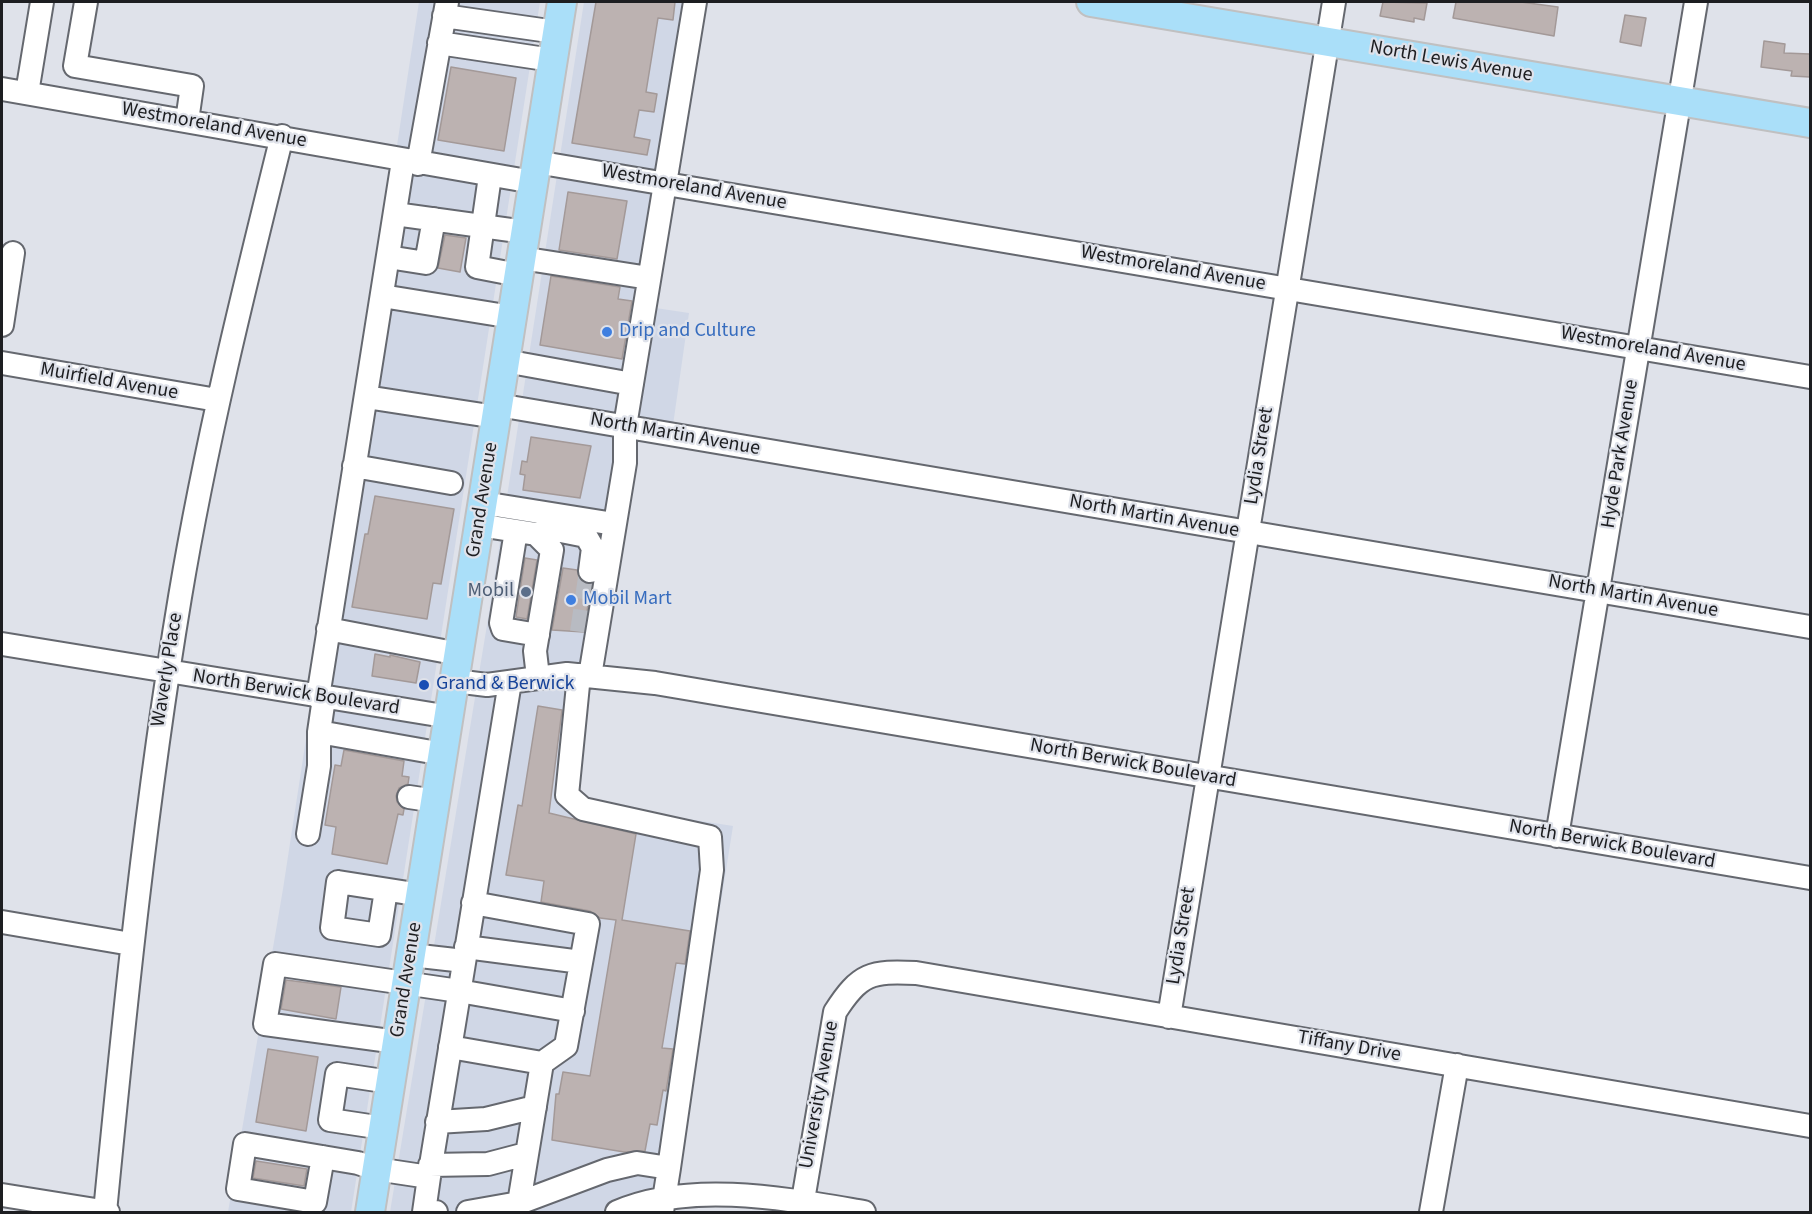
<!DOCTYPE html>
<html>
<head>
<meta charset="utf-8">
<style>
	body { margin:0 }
	#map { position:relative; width:1812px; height:1214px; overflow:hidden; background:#dfe2ea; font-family:"Source Sans 3",sans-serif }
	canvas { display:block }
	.frame { position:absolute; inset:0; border:3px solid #1d1e21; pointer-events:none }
</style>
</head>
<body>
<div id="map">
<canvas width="1812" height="1214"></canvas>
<div class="frame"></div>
</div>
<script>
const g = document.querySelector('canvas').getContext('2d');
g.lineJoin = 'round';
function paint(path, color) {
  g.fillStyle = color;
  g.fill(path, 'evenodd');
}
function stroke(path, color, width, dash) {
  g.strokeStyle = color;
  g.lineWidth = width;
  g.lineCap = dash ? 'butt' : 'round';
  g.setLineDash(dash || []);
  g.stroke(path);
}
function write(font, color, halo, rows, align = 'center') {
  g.font = font + ' "Source Sans 3",sans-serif';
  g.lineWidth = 4.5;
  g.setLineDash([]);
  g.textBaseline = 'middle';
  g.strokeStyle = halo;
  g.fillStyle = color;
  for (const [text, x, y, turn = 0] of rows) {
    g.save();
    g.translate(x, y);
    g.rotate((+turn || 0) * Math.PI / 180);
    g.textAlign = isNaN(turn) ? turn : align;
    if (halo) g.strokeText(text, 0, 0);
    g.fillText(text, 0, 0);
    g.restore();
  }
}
const built = new Path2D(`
	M419,2H540L351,1212H228L283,889Z
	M584,2H702L649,307L689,313L673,425L635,417L572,801L733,826L672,1212H390L487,625Z`);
const building = new Path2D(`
	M596,2H675L673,20L658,18L646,92L657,94L654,112L639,110L634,137L650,140L647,155L572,143Z
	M1383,2L1427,3L1424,20L1414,18V22L1380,16Z
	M1456,2H1521L1558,7L1554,36L1453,18Z
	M1625,15L1646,18L1641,46L1620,42Z
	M1764,41L1785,44L1784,53L1810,54V77L1791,76L1792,71L1761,67Z
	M451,67L516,78L504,151L438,140Z
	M568,192L627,201L617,259L559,250Z
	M445,235L466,238L460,272L438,268Z
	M551,276L620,287L618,299L632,301L622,359L540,345Z
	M531,437L591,446L580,498L523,490L525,475L520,474L522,461L527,462Z
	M375,496L454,509L441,584L433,583L427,619L352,607L365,534H368Z
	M525,558L537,560L527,619L516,617Z
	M563,568L577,570L581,581L591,584L584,632L552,630Z
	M375,654L390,657V655L420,662L416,683L372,676Z
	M538,706L562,710L549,813L636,834L622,920L690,931L685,964L676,963L662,1048L673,1049L666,1091L663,1090L657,1125L650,1124L645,1151L624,1152L552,1140L556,1094H559L563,1072L590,1076L616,920L600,918L590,911L541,902L544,881L506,875L518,805L522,806Z
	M344,750L404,761L402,776L409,777L408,784L399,788L396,796L397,802L404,809L403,815L398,814L387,864L332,854L336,827L325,825L335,765L341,766Z
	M286,980L341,987L336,1019L281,1009Z
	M268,1049L318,1057L306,1131L256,1122Z
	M256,1161L307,1169L304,1186L253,1178Z`);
const minorTunnel = new Path2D(`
	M581,632L590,571`);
const minor = new Path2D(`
	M86,2L75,66L192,86L187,121
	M444,16L556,32
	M439,43L552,60
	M2,89L533,182
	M27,93L42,2
	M536,162L1810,377
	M418,164L447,2
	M490,176L477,267L518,275
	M395,214L525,232
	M388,257L426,263L434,219
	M521,258L649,278
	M382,296L512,317
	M2,325L13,253
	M505,361L632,384
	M2,363L217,400
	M366,397L496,417
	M498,405L1810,627
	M354,466L451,483
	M483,503L614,524
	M479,525L536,534L556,530L586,536L593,548L590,571
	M516,531L501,623L503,629L538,635
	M536,534L552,550L535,651L538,677
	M328,629L459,654
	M2,644L450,717
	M579,675L567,795L583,809L710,837L712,870L669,1168
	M590,676L625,463V426L695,2
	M455,681L487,685L567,674L655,683L1810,878
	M318,697L403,161
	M319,732L443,754
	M409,797L436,801
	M308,834L319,766V732L324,698
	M1557,836L1696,2
	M386,890L379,935L332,928L338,882L421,895
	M473,903L588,924L566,1046L542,1063L519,1203
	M2,922L131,944
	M466,947L581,962
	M411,955L464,961
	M1169,1017L1334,2
	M397,1042L265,1024L275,964L459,991L573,1011
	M450,1047L542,1063
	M437,1122L486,1119L535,1107
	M383,1128L330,1120L337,1074L390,1082
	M323,1157L315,1202L238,1189L245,1144L358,1163L376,1169L429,1177
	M430,1165L488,1164L526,1154
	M2,1195L108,1212
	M105,1212C125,1006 146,801 180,597C206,441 244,289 282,136
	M436,1212H424L429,1177L510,682
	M468,1212L519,1203L607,1170L637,1163L669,1168L662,1212
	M617,1212C691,1180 787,1199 864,1212
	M801,1212L835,1012C860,973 871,971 916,973L1810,1126
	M1431,1212L1457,1065`);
const major = new Path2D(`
	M1091,2L1810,123
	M370,1212L562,2`);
const markers = [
	[607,332,6,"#3f7fe0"],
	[526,592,6,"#5c6f8a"],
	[571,600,6,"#3f7fe0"],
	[424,685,6,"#1a4fb4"]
];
const streetNames = [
	["North Lewis Avenue",1451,62,10],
	["Westmoreland Avenue",214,126,10],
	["Westmoreland Avenue",694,188,10],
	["Westmoreland Avenue",1173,269,10],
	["Westmoreland Avenue",1653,350,10],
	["Muirfield Avenue",109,382,10],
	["North Martin Avenue",675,435,10],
	["Hyde Park Avenue",1621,454,-81],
	["Lydia Street",1260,456,-81],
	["Grand Avenue",483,500,-81],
	["North Martin Avenue",1154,517,10],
	["North Martin Avenue",1633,597,10],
	["Waverly Place",168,670,-81],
	["North Berwick Boulevard",296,693,9],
	["North Berwick Boulevard",1133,764,10],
	["North Berwick Boulevard",1612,845,10],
	["Lydia Street",1182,936,-81],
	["Grand Avenue",407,980,-81],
	["Tiffany Drive",1349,1047,10],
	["University Avenue",820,1095,-80]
];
const shopNames = [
	["Drip and Culture",619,332],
	["Mobil Mart",583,600]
];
const serviceNames = [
	["Mobil",514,592]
];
const transitNames = [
	["Grand & Berwick",436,685]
];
paint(built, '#d0d7e6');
paint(building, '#bcb2b1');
stroke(building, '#a39998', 1.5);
stroke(minorTunnel, '#b8bbc2', 22, [22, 11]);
stroke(minor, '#65686f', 26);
stroke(major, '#c0c0c1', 32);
stroke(minor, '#fff', 22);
stroke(major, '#aadff9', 28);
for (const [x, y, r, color] of markers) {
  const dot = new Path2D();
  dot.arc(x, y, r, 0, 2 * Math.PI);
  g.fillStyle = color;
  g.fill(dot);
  stroke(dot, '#dfe2ea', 2);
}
write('20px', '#1d1e21', '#dfe2ea', streetNames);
write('20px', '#366cbe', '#dfe2ea', shopNames, 'left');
write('20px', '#4e5e75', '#dfe2ea', serviceNames, 'right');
write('20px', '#164399', '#dfe2ea', transitNames, 'left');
</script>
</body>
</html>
